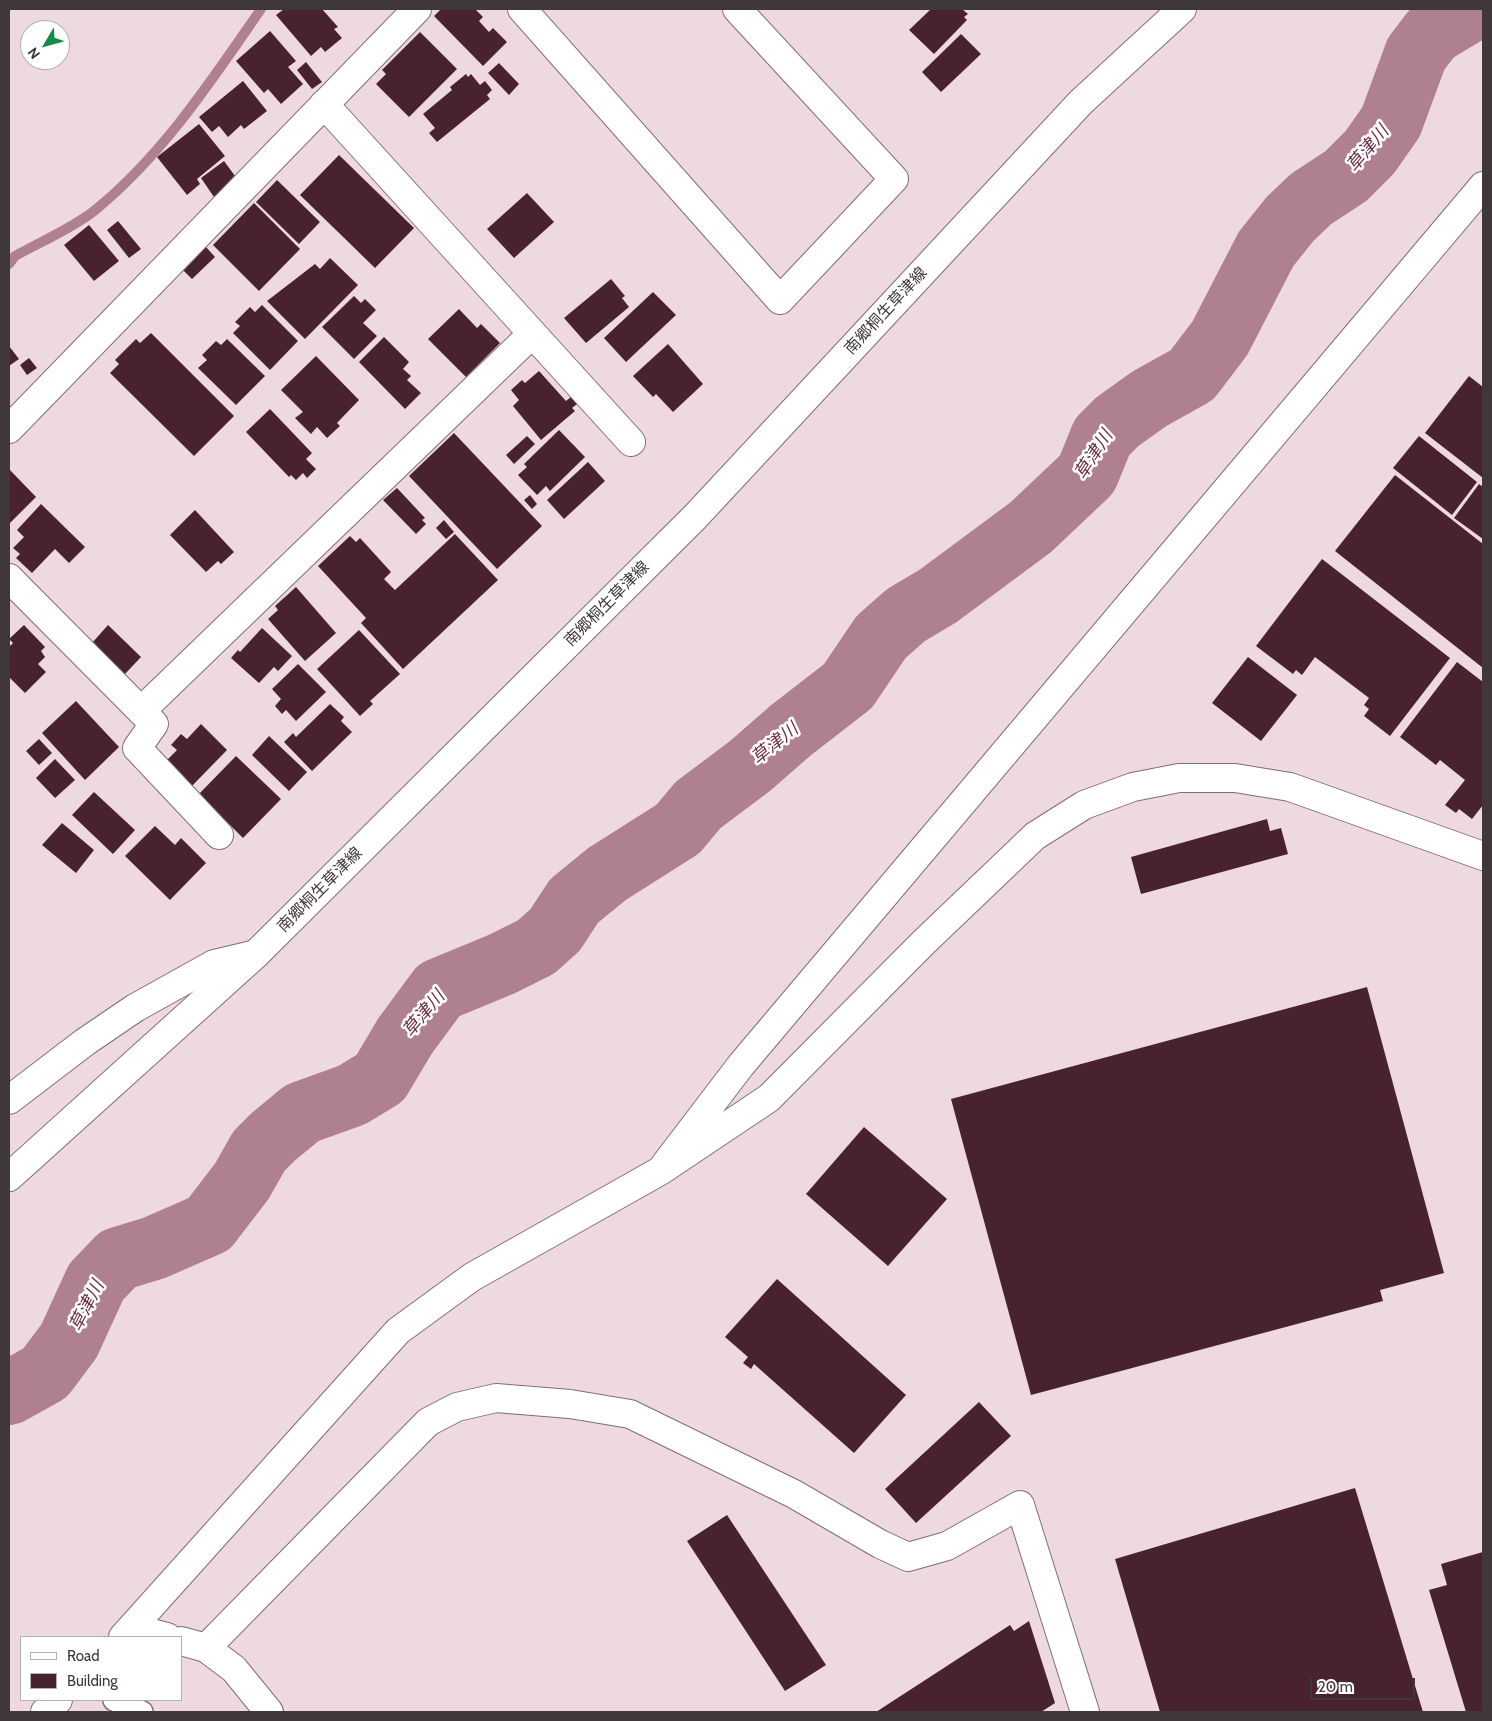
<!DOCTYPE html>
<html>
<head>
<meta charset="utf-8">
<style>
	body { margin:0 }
	#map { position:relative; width:1492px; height:1721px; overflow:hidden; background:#eed9de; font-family:Cabin,sans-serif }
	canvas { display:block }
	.frame { position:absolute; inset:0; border:10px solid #3f3739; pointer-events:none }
	.legend { position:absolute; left:20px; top:1636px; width:162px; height:65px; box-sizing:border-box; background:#fff; border:1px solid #b2afb0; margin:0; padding:6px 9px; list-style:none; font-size:15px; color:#3f3739 }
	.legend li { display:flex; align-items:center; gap:10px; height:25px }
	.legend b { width:25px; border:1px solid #b2afb0 }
	.north { position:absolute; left:20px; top:20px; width:50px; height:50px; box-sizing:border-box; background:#fff; border:1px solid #b2afb0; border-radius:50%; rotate:233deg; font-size:14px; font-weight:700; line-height:20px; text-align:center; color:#3f3739 }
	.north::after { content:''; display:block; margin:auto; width:18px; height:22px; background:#178b45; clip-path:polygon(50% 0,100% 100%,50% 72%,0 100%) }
	.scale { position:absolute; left:1310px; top:1678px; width:105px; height:22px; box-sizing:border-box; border:2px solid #3f3739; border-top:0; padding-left:6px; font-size:15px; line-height:18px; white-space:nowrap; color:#3f3739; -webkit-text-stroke:4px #fff; paint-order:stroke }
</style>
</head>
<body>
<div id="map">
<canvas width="1492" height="1721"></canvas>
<div class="frame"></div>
<ul class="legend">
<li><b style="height:6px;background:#fff"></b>Road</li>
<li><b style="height:14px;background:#48232f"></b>Building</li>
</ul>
<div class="north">N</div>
<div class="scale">20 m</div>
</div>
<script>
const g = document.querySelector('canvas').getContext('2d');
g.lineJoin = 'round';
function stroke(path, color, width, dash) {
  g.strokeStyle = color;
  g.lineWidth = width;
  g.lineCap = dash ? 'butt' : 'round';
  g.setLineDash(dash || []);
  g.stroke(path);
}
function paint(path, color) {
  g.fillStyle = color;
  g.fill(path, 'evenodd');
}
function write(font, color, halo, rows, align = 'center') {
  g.font = font + ' Cabin,"Noto Sans JP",sans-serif';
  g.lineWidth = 5;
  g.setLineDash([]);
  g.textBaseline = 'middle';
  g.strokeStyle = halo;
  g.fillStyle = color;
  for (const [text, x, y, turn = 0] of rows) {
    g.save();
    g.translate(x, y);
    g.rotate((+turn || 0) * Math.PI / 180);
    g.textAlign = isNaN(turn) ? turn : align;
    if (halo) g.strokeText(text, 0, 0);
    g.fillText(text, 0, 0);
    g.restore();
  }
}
const stream = new Path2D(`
	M9,264L15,256C40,242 71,229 94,211C162,156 212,80 261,9`);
const river = new Path2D(`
	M9,1393L45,1373L69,1341L96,1282L118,1259L154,1248L209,1224L242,1181L259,1151L273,1137L302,1113L352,1095L380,1078L405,1036L439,990L502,964L536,947L555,930L574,901L607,874L678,829L698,805L750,766L790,731L848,686L881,637L906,615L938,596L1031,527L1087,474L1102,437L1117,422L1149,399L1192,375L1220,338L1266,249L1290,219L1311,199L1346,176L1370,152L1391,122L1416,54L1432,33L1472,9`);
const building = new Path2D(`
	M284,9H322L338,27L334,29L342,38L325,52L321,47L311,56L276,15Z
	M441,9H475L483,17L479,21L489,32L493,28L507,42L483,66L434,16Z
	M931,9H962L968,14L964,17L967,20L934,54L909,30Z
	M270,31L296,61L288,67L303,84L281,104L268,89L264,93L236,61Z
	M420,32L457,69L409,117L376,84L386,74L382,70Z
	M961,34L981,54L941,92L922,72Z
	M306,62L322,82L312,89L297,70Z
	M499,63L519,84L509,95L488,73Z
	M466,74L468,77L471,74L480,85L485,81L492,90L487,95L490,99L437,142L429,133L435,128L423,114L452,90L450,87Z
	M243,81L267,111L244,129L241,125L228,137L219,126L212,132L199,117Z
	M199,124L225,156L197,179L200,184L187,195L157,157Z
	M339,155L414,228L375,268L300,195Z
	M224,161L238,180L214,197L201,178Z
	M277,180L320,222L299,244L256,202Z
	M527,193L554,222L514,258L487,229Z
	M254,203L300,249L259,291L213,245Z
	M118,221L141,249L129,258L107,230Z
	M89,225L119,261L94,281L64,245Z
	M206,247L215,257L192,279L182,269Z
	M330,258L358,285L305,339L267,301L315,264L320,269Z
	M611,279L625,296L622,298L629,307L586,343L564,318Z
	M653,292L676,315L626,362L604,338Z
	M354,296L361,303L365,299L376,310L363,323L377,336L354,359L322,327Z
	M262,305L298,341L270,370L233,333L240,326L235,322L250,307L255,312Z
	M459,309L477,328L481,324L500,343L466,377L428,339Z
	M151,333L234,416L194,456L110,373L119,364L115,360L136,339L140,343Z
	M384,337L409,362L403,369L411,376L407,380L421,393L405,409L359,362Z
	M227,339L265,376L236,405L198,368L207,360L202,355L216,341L221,345Z
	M668,344L703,384L673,412L656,394L653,397L633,376Z
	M9,346L19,359L9,366Z
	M316,356L359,400L337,423L340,426L327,438L317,427L311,434L295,418L303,412L281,390Z
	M29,358L37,368L27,375L20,365Z
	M539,371L566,401L571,397L577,404L572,408L575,411L541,440L513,406L519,400L511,390L522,380L525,383Z
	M1469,376L1483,387V478L1425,433Z
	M270,409L312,453L306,459L316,469L307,478L303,473L296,480L291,475L289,477L246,432Z
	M559,430L585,457L550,491L546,486L537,495L518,475L527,467L524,464Z
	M454,433L542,526L497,569L409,476Z
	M527,436L535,444L514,464L506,455Z
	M1419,436L1477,482L1452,515L1393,468Z
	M588,462L605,481L564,519L547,500Z
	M9,469L36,497L9,524Z
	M1395,475L1483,544V668L1335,551Z
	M1479,484L1483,487V539L1454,518Z
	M397,488L425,518L422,520L426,524L416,534L383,500Z
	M530,495L537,504L532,509L524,500Z
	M41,504L85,547L69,563L55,549L32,573L16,558L20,554L13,548L24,537L17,530Z
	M195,510L234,552L221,564L218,561L206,572L170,535Z
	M444,520L454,532L446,539L436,528Z
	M455,534L498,580L403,669L361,623L366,618L318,566L350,536L356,542L360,538L391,572L384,579L395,590Z
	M1322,559L1450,658L1390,736L1364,716L1369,709L1364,705L1369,698L1315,657L1302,675L1296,670L1293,674L1256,646Z
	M296,587L336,633L305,661L268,619L278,610L275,606Z
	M24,625L45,647L41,651L45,657L38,664L46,672L25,693L9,677V647L13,643L9,639Z
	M108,625L141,657L125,674L92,643Z
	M262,628L292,656L278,671L274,667L259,683L231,658L238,650L240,652Z
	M359,630L400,674L370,701L373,704L360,716L317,669Z
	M1248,657L1297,695L1261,741L1212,703Z
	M1457,662L1483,682V805L1472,819L1459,809L1456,813L1445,805L1465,780L1440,760L1436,765L1400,737Z
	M298,664L326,692L296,721L286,710L282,714L275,706L281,699L272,689Z
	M76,701L119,747L85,780L42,733Z
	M330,704L344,717L341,721L352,732L312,771L284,742L293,733L296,737Z
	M201,724L227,750L190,788L164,763L177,750L171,745L181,734L187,739Z
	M269,736L307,772L289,791L252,755Z
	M39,739L52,753L39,765L26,751Z
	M236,756L281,799L243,838L199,794Z
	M55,759L75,780L55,798L36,778Z
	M94,792L135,830L113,854L72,815Z
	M1267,819L1270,831L1281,828L1288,854L1141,894L1131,857Z
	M62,823L94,850L76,873L42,845Z
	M155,826L175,845L181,838L206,863L170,900L125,856Z
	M1367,987L1444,1273L1380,1290L1383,1301L1031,1395L951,1099Z
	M864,1127L947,1199L888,1266L806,1194Z
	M777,1279L906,1395L854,1453L754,1364L751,1369L743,1363L748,1357L725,1337Z
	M979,1402L1011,1436L916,1523L885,1489Z
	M1355,1488L1423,1712H1160L1115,1559Z
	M727,1515L826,1665L785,1691L687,1541Z
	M1483,1552V1712H1466L1429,1590L1447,1585L1441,1564Z
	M1029,1621L1055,1703L1041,1712H876L1010,1625L1014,1631Z`);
const lane = new Path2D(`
	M114,1700L142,1712`);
const street = new Path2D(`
	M522,9L780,300L894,179L737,9
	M324,104L631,442
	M9,429L417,9
	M9,578L154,724L137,748L219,835
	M141,711L532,334
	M9,1100L85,1042L135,1008L214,964L256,954
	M664,1166L741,1065L1483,186
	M206,1648L428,1422L457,1407L496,1398L570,1404L630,1414L794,1494L880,1544L908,1557L947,1546L1020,1505L1085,1712`);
const secondary = new Path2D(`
	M9,1177L256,954L695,517L1081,102L1182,9
	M132,1628L167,1637
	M123,1637L398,1331L472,1277L660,1171L769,1098L924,942L1035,836L1084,805L1133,787L1179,778H1235L1290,787L1483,856
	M181,1641L206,1648L234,1669L269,1712
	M45,1712L58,1700`);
const streetNames = [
	["南郷桐生草津線",886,311,-47],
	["南郷桐生草津線",607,604,-45],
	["南郷桐生草津線",320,890,-45]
];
const waterNames = [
	["草津川",1368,149,-50],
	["草津川",1094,455,-57],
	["草津川",775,744,-39],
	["草津川",424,1014,-50],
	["草津川",87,1306,-63]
];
stroke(stream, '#af818e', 10);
stroke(river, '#af818e', 64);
paint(building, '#48232f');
stroke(lane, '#816e73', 24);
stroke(street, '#816e73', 30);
stroke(secondary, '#816e73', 30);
stroke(lane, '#fff', 21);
stroke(street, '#fff', 28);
stroke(secondary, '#fff', 28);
write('16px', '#3f3739', '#fff', streetNames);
write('italic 18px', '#6a2d42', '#fff', waterNames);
</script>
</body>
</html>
